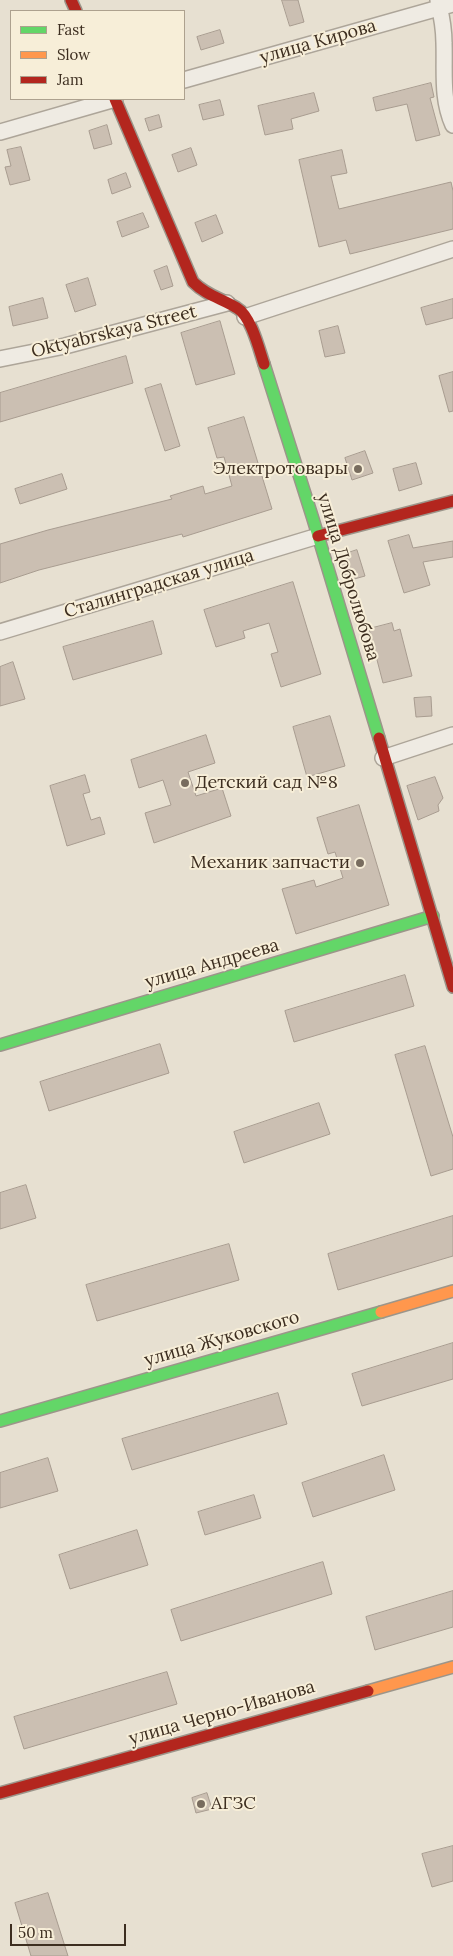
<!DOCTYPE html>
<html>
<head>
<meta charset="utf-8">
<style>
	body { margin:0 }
	#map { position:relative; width:453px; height:1956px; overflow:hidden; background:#e7e0d1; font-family:Lora,serif }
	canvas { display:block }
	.legend { position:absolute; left:10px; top:10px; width:175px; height:90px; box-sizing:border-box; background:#f7eed8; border:1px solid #ada18e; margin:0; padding:6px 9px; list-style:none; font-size:15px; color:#3d2e20 }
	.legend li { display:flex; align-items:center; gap:10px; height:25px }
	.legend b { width:25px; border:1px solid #ada18e }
	.scale { position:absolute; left:10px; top:1924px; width:116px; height:22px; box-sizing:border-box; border:2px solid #3d2e20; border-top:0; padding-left:6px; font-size:15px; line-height:18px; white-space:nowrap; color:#3d2e20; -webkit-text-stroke:4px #f7eed8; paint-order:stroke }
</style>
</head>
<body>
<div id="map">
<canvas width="453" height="1956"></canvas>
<ul class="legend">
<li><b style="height:6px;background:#63d668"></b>Fast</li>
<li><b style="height:6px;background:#ff974d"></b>Slow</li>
<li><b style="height:6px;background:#b3261e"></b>Jam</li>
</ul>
<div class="scale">50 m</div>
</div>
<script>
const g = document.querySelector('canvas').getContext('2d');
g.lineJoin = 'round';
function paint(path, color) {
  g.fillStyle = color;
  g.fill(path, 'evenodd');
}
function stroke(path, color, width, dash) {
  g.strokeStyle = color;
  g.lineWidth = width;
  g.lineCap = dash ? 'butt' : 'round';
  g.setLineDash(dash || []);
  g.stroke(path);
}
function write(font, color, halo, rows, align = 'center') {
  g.font = font + ' Lora,serif';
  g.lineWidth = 4;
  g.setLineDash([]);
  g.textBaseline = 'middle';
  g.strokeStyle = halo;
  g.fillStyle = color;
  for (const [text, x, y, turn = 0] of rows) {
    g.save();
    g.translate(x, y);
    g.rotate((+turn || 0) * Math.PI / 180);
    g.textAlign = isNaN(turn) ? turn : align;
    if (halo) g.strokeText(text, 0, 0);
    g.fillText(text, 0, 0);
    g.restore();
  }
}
const building = new Path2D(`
	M282,0H298L304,22L290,26Z
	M220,30L224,43L201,50L197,37Z
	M431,83L434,97L430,98L440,135L416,141L407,104L376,111L373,98Z
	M314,93L319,111L291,119L293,129L265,135L258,106Z
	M220,100L224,115L203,120L199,105Z
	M159,115L162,127L149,131L145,119Z
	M107,125L112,144L94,149L89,131Z
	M21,147L30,180L10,185L5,167L11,166L7,150Z
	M191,148L197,165L178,172L172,155Z
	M342,150L347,173L331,176L339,209L451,182L453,191V229L350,254L346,240L319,247L299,160Z
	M126,173L131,187L112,194L108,180Z
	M143,213L149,227L122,237L117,222Z
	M216,215L223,233L202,242L195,223Z
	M167,266L173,286L161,290L154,271Z
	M88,278L96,305L75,312L66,285Z
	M43,298L48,318L13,326L9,307Z
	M453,299V318L426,325L421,308Z
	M220,321L235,374L196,385L181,333Z
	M338,326L345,353L325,357L319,331Z
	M126,356L133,383L0,422V393Z
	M453,372V411L449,412L439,376Z
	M161,384L180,446L165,451L145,389Z
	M244,417L272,509L183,537L182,534L39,570L0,583V544L48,530L172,499L170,496L203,486L205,494L232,486L224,457L217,458L208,428Z
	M365,451L373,473L352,480L345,458Z
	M416,463L422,484L399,491L393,469Z
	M62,474L67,489L20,504L15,489Z
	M409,535L413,548L453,541V557L423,562L430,585L404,593L388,541Z
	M357,550L365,576L347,581L339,556Z
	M293,582L321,674L281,687L271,654L278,652L269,623L243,631L245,638L216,647L204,610Z
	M153,621L162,654L73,680L63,647Z
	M392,623L394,631L400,629L412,676L383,683L369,629Z
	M13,662L25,699L0,706V667Z
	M431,697L432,716L416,717L414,698Z
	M330,716L345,766L307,777L293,727Z
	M206,735L215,763L188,772L196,796L222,788L231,816L154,843L145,813L171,805L163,780L139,788L131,760Z
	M85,775L90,792L83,794L91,820L100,817L105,834L67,846L50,786Z
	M435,777L443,798L438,805L439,811L418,820L407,786Z
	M359,805L389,905L296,934L282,889L314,880L316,887L343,878L335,852L328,854L317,818Z
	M405,975L414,1006L294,1042L285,1011Z
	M160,1044L169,1073L49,1111L40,1082Z
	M425,1046L453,1137V1169L431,1176L395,1055Z
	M319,1103L330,1134L244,1163L234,1132Z
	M26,1185L36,1218L0,1229V1193Z
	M453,1216V1256L338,1290L328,1254Z
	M229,1244L239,1280L97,1321L86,1285Z
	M453,1343V1379L362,1406L352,1374Z
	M278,1393L287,1424L132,1470L122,1439Z
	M384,1455L395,1490L313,1517L302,1483Z
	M48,1458L58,1491L0,1508V1473Z
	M254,1495L261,1518L205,1535L198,1512Z
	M137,1530L148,1565L70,1589L59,1555Z
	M323,1562L332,1594L181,1641L171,1610Z
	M453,1591V1627L375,1650L366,1617Z
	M167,1672L177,1704L24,1749L14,1717Z
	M207,1793L212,1809L196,1813L192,1798Z
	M453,1846V1881L432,1887L422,1854Z
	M48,1893L68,1956H31L15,1903Z`);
const street = new Path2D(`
	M438,0C441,13 444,29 444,43C445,71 441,98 453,125
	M184,80L453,4
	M0,132L115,99
	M245,317L453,249
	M0,359L65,346L227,303
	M0,632L318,536
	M383,758L453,735`);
const fast = new Path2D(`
	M264,364L313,519L379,738
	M0,1045L433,916
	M0,1421L381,1312`);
const slow = new Path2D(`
	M381,1312L453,1291
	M368,1691L453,1667`);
const jam = new Path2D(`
	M71,0L76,11
	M115,99L193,282C207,296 221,298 237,308C251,316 259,349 264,364
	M318,536L453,501
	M379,738L453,987
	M0,1793L368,1691`);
const markers = [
	[358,469,5,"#786c5e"],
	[185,783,5,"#786c5e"],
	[360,863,5,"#786c5e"],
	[201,1804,5,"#786c5e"]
];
const streetNames = [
	["улица Кирова",318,42,-16],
	["Oktyabrskaya Street",114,332,-14],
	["улица Добролюбова",348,577,73],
	["Сталинградская улица",159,584,-17],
	["улица Андреева",212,964,-16],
	["улица Жуковского",222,1339,-16],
	["улица Черно-Иванова",222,1713,-16]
];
const poiNames = [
	["Электротовары",348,469],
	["Детский сад №8",195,783,"left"],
	["Механик запчасти",350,863],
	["АГЗС",211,1804,"left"]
];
paint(building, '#cbbfb2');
stroke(building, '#a89c90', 1);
stroke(street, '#ada599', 18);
stroke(fast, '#9c958a', 14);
stroke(slow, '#9c958a', 14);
stroke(jam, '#9c958a', 14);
stroke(street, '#efebe3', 15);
stroke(fast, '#63d668', 11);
stroke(slow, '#ff974d', 11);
stroke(jam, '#b3261e', 11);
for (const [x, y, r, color] of markers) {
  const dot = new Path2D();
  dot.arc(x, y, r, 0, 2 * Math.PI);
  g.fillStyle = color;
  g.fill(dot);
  stroke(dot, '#f7eed8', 2);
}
write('18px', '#3d2e20', '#f7eed8', streetNames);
write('18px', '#3d2e20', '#f7eed8', poiNames, 'right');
</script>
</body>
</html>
